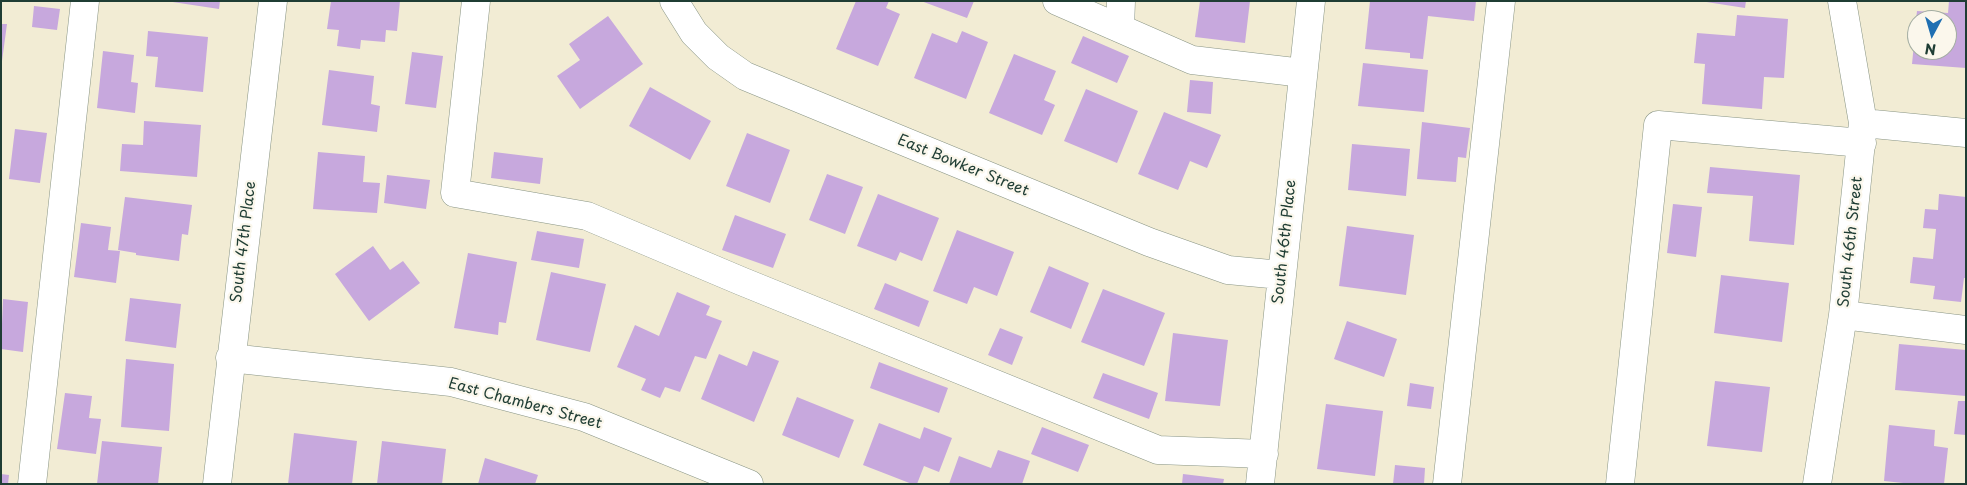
<!DOCTYPE html>
<html>
<head>
<meta charset="utf-8">
<style>
	body { margin:0 }
	#map { position:relative; width:1967px; height:485px; overflow:hidden; background:#f2ecd4; font-family:"Playpen Sans",sans-serif }
	canvas { display:block }
	.frame { position:absolute; inset:0; border:2px solid #1f3d34; pointer-events:none }
	.north { position:absolute; left:1907px; top:10px; width:50px; height:50px; box-sizing:border-box; background:#fbf7ec; border:1px solid #a3ada2; border-radius:50%; rotate:186deg; font-size:14px; font-weight:700; line-height:20px; text-align:center; color:#1f3d34 }
	.north::after { content:''; display:block; margin:auto; width:18px; height:22px; background:#1f6fb2; clip-path:polygon(50% 0,100% 100%,50% 72%,0 100%) }
</style>
</head>
<body>
<div id="map">
<canvas width="1967" height="485"></canvas>
<div class="frame"></div>
<div class="north">N</div>
</div>
<script>
const g = document.querySelector('canvas').getContext('2d');
g.lineJoin = 'round';
function paint(path, color) {
  g.fillStyle = color;
  g.fill(path, 'evenodd');
}
function stroke(path, color, width, dash) {
  g.strokeStyle = color;
  g.lineWidth = width;
  g.lineCap = dash ? 'butt' : 'round';
  g.setLineDash(dash || []);
  g.stroke(path);
}
function write(font, color, halo, rows, align = 'center') {
  g.font = font + ' "Playpen Sans",sans-serif';
  g.lineWidth = 4.5;
  g.setLineDash([]);
  g.textBaseline = 'middle';
  g.strokeStyle = halo;
  g.fillStyle = color;
  for (const [text, x, y, turn = 0] of rows) {
    g.save();
    g.translate(x, y);
    g.rotate((+turn || 0) * Math.PI / 180);
    g.textAlign = isNaN(turn) ? turn : align;
    if (halo) g.strokeText(text, 0, 0);
    g.fillText(text, 0, 0);
    g.restore();
  }
}
const building = new Path2D(`
	M166,1H220L219,9Z
	M331,1H400L397,31L386,30L385,42L361,40L360,49L337,46L339,30L327,29Z
	M856,1H889L886,8L900,14L878,66L836,49Z
	M921,1H974L967,18Z
	M1200,1H1250L1245,43L1195,37Z
	M1370,1H1476L1474,21L1428,16L1423,59L1410,58V53L1365,49Z
	M1700,1H1746L1745,8Z
	M1949,1H1966V68L1912,64L1916,23H1917V50H1947V20H1916L1917,11L1948,13Z
	M34,6L60,9L57,30L32,27Z
	M1737,15L1788,19L1784,78L1764,77L1762,109L1702,104L1705,64L1694,63L1697,33L1735,36Z
	M608,16L643,64L580,109L557,76L580,60L569,44Z
	M1,24H7L2,61H1Z
	M148,31L208,37L203,92L155,87L158,57L146,56Z
	M962,31L988,42L966,99L914,78L932,33L957,43Z
	M1083,36L1129,56L1117,83L1071,63Z
	M103,51L134,55L131,82L138,83L135,113L97,108Z
	M412,52L443,56L436,108L405,104Z
	M1014,54L1056,71L1044,100L1055,105L1042,135L989,113Z
	M1363,63L1428,70L1424,112L1358,106Z
	M329,70L374,76L371,104L380,106L377,132L322,125Z
	M1190,80L1213,82L1211,114L1187,112Z
	M650,87L711,121L690,160L629,126Z
	M1086,89L1138,111L1117,163L1064,141Z
	M1164,112L1221,135L1207,168L1190,161L1178,190L1138,174Z
	M144,121L201,125L197,177L120,171L122,144L143,145Z
	M1422,122L1470,128L1466,158L1458,157L1456,182L1417,179Z
	M15,129L47,133L40,183L9,179Z
	M747,133L790,150L770,203L726,186Z
	M1352,144L1410,149L1406,196L1348,190Z
	M318,152L365,156L363,182L380,183L377,213L313,209Z
	M494,152L543,158L540,184L491,178Z
	M1710,167L1800,175L1794,245L1749,241L1753,196L1707,193Z
	M827,174L863,187L845,234L809,220Z
	M387,175L430,180L426,209L384,203Z
	M878,194L939,218L922,261L900,252L896,261L857,246Z
	M1939,194L1966,197V278H1964L1961,302L1933,299L1935,286L1910,283L1913,257L1933,259L1936,229L1923,228L1925,209L1938,210Z
	M125,197L192,205L188,235L182,234L179,261L136,255V253L118,250Z
	M1673,204L1702,207L1696,257L1667,253Z
	M735,215L786,234L773,268L722,250Z
	M81,223L111,227L108,250L120,251L116,283L74,277Z
	M1347,226L1414,235L1406,295L1339,286Z
	M957,230L1014,252L997,296L974,287L967,304L933,291Z
	M537,231L584,239L579,268L531,260Z
	M373,246L390,270L403,261L420,283L369,321L335,274Z
	M468,253L517,262L506,323L499,322L498,335L454,328Z
	M1049,266L1089,283L1071,329L1030,312Z
	M551,272L606,284L590,352L536,340Z
	M1721,275L1789,283L1782,342L1714,333Z
	M885,283L929,301L919,327L874,309Z
	M1103,289L1165,313L1144,366L1081,342Z
	M677,292L710,306L706,315L722,321L706,359L695,356L680,392L665,387L660,398L641,390L646,379L617,367L635,325L659,336Z
	M130,298L181,304L176,348L125,341Z
	M3,299L28,302L23,352L1,349Z
	M1347,321L1397,339L1384,377L1334,359Z
	M1000,328L1023,337L1012,365L988,355Z
	M1173,333L1228,340L1220,406L1165,401Z
	M1899,344L1966,350V396L1895,390Z
	M753,351L779,361L754,422L701,399L719,354L747,366Z
	M126,359L174,364L169,431L121,427Z
	M879,362L948,388L939,413L870,388Z
	M1103,373L1158,393L1149,419L1093,398Z
	M1715,381L1770,387L1762,452L1707,446Z
	M1410,383L1434,387L1431,409L1407,406Z
	M65,393L92,396L89,418L101,419L96,454L57,449Z
	M797,397L854,420L839,458L782,435Z
	M1958,401H1966V435L1954,434Z
	M1326,404L1383,411L1375,476L1317,469Z
	M879,423L920,439L924,427L952,438L939,472L924,466L917,484H912L863,465Z
	M1889,425L1935,430L1934,446L1948,448L1944,484H1913L1884,481Z
	M1042,427L1089,445L1078,472L1031,454Z
	M294,433L357,441L352,484H288Z
	M102,441L162,447L158,484H97Z
	M382,441L446,449L442,484H377Z
	M998,450L1030,461L1022,484H949L959,456L991,468Z
	M485,458L538,475L535,484H478Z
	M1395,465L1425,468L1424,484H1393Z
	M1,474L9,475L8,484H1Z
	M1183,474L1224,479L1223,484H1182Z`);
const minor = new Path2D(`
	M476,1L455,193L587,216L741,281L1158,450L1264,454
	M674,1L694,33L718,57L745,76L1149,242L1228,270L1281,275
	M1057,1L1192,60L1303,73
	M1120,28L1121,1
	M1863,123L1966,133
	M1843,315L1966,330
	M230,358L451,382L584,417L749,484
	M32,484L85,1
	M217,484L273,1
	M1260,484L1311,1
	M1447,484L1501,1
	M1620,484L1658,125L1862,143
	M1817,484L1843,315L1863,123L1842,1`);
const streetNames = [
	["East Bowker Street",963,166,22],
	["South 47th Place",244,242,-83],
	["South 46th Place",1285,242,-84],
	["South 46th Street",1851,242,-84],
	["East Chambers Street",525,404,15]
];
paint(building, '#c7a8dd');
stroke(minor, '#889484', 29);
stroke(minor, '#fff', 28);
write('15px', '#1f3d34', '#fbf7ec', streetNames);
</script>
</body>
</html>
